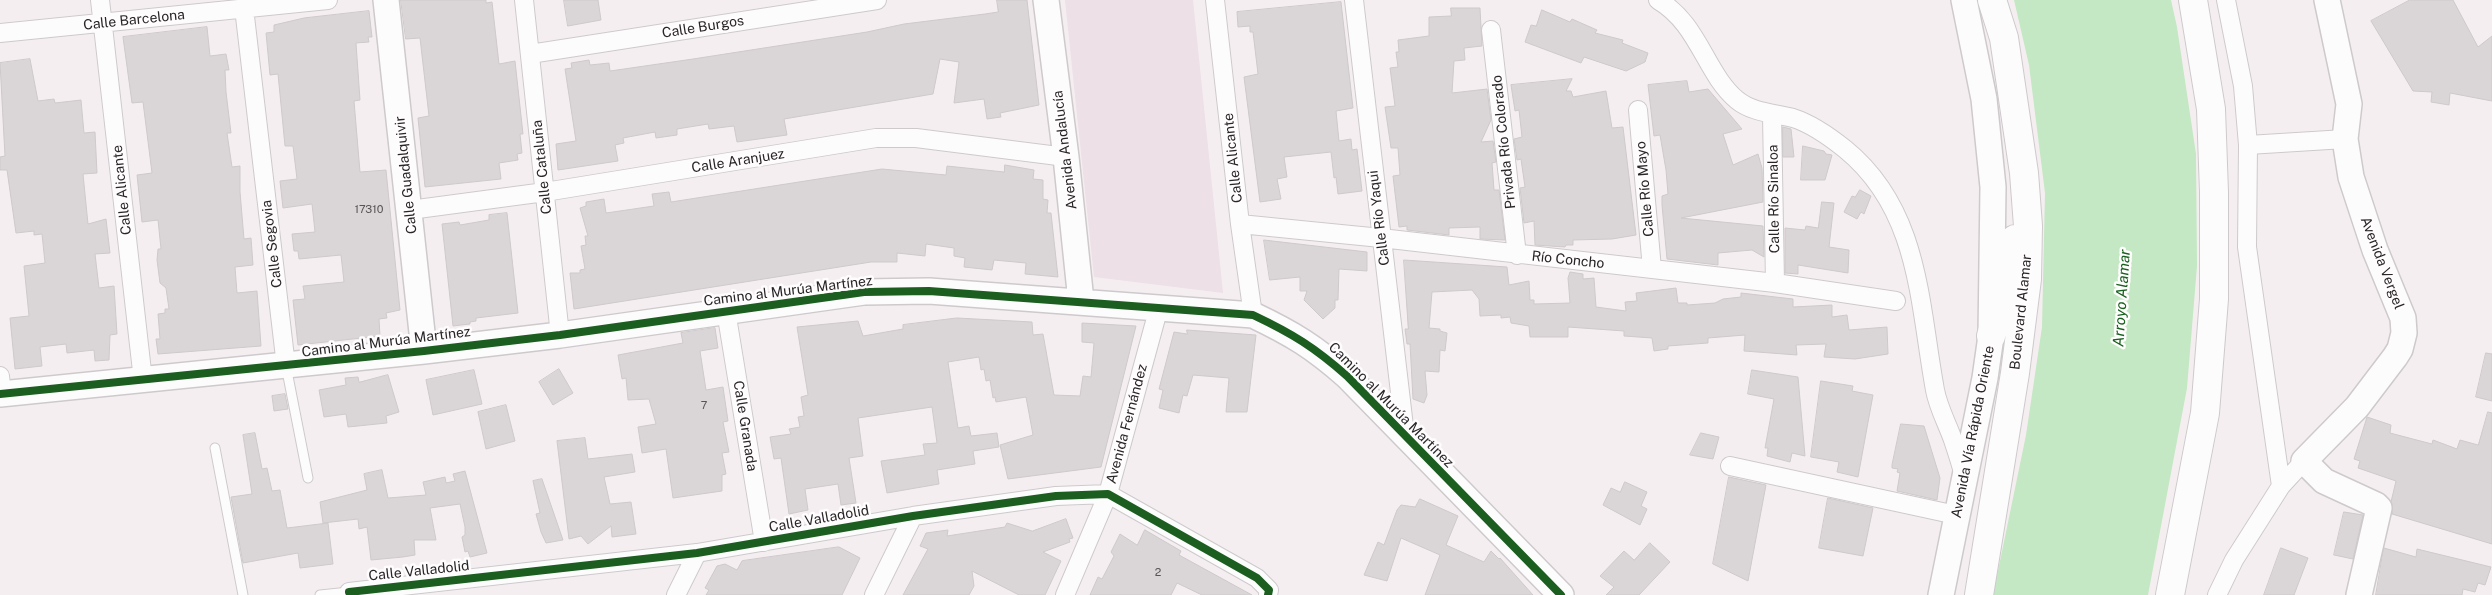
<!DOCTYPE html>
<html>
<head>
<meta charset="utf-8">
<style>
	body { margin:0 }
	canvas { display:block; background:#f4eef1 }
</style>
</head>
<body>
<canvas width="2492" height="595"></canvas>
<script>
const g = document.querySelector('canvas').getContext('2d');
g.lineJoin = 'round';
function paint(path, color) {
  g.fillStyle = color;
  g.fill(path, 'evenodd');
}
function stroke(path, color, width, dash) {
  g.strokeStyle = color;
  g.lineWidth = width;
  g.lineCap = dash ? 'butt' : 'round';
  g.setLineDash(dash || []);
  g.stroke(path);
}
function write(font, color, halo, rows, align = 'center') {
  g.font = font + ' "Public Sans",sans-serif';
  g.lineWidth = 5;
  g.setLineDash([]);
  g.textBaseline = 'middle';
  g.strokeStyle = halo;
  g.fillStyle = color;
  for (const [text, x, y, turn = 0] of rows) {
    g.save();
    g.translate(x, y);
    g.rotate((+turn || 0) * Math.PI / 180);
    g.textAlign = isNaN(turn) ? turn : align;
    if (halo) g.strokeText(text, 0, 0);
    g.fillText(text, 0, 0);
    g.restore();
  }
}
const built = new Path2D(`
	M1065,0H1193L1223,293L1094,277Z`);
const water = new Path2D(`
	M2014,0H2171L2177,27L2196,154L2197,266L2187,388L2148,595H1993L2026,435L2042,327L2045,193L2029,65Z`);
const building = new Path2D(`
	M401,0H486V3L492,2L499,64L515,61L523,134H520L522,153L517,154L518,160L499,163L501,179L425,187L418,118L429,116L420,38L406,39Z
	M564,0H598L601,20L568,26Z
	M997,0H1027L1039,105L1000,113L1001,117L987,119L984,99L954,103L959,62L940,59L933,94L784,119L787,135L737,142L734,126L709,129L708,124L677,129V135L656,138L655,132L623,138L624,143L615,145L618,161L558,170L556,144L576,141L565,69L572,68L571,63L589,60L590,65L609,63L610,71L693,59L867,32L904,24L985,14L998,12Z
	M2410,0H2453L2478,47L2492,36V101L2450,93L2449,105L2431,102L2432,92L2413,91L2371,21Z
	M1341,2L1353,108L1336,111L1339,141L1351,139L1352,150L1357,149L1362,191L1338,194L1336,177L1334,178L1331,152L1284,157L1287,177L1277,179L1281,199L1260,202L1244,77L1258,74L1253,32H1250V26L1238,27L1237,12Z
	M1451,8H1480L1482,46L1464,48L1465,60L1454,61L1452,93L1487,89L1491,120L1481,142L1493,141L1496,162L1492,163L1494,190H1499L1505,240L1480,239V227L1449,228V235L1407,230V226L1399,227L1393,176L1400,175L1398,148H1391L1385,107L1395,106L1390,68L1398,67L1396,52H1399L1398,40L1429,36V17L1451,16Z
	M1542,10L1570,22L1572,19L1597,30L1595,33L1623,40L1622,43L1648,53L1645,62L1626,71L1584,57L1581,63L1525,42L1531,25L1536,26Z
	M369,11L372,37H368L369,42L356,43L360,100L354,101L360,172L386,170L400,310L386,313L387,318L379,319L380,336L298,345L293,300L305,299L303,286L344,282L341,255L299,259L298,251H294L292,234L315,232L312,204L283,208L280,181L297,179L293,146H285L278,74L270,75L266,33L274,32V25L304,18Z
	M207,27L210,56L226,54L229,70H225L226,92L231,133H227L232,167L240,166V192L244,239L251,238L253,265L235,267L237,293L257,291L261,346L158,354L156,339H160L158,314L165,313V309H169L166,288L160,283L157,260L158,249H161L158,220L142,222L137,175L152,173L143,102L132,103L123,37Z
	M30,59L38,101L54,99L55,103L81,100L84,133L95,132L97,173L83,174L88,224L106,219L110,253L95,254L99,288L114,286L117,334L110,335L109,360L95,361L94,350L67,353L66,344L40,347L42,366L15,369L10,318L29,316L24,266L45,263L42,234L34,235V231L16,233L7,170H0V157L5,156L0,63Z
	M1572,79L1566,91H1571L1573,97L1606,91L1612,128L1623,127L1636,235L1612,239L1573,240V245H1566L1565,247L1535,245L1534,221L1524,223L1520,188L1525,187L1521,159L1517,160L1514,139L1522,137L1519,110L1515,111L1511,85Z
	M1687,81L1689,92L1708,89L1742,129L1723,134L1733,165L1758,154L1762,168L1763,202L1681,218L1763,226L1764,257L1752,250L1718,253V265L1667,259L1662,205V196L1668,194L1666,170L1660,135L1654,136L1648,85Z
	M1783,127L1791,129L1794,157H1783Z
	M1803,146L1824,151L1826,154L1832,155L1825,180H1801Z
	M1005,165L1034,170L1033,179L1043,180V199L1048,200L1047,213H1051L1058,277L1025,274L1026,263L994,260L992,270L964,267L965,258L954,256V248L926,244L925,256L897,253V262H871L574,309L570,273H580V270L585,269L581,246L586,245L585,236H588L580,208L586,206V202L604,199L606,213L654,206L652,194L669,192L671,202L882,169L946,175L947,166L1004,172Z
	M1860,190L1871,196L1864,214L1861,212L1857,219L1844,212L1852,196L1855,197Z
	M1822,202L1834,203L1829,247L1849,250L1848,273L1798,265V274L1785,273V228L1805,230L1806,226L1818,228Z
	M507,213L518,313L476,318V321L470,322V324L453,326L442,224L459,222L460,225L489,220V215Z
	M1264,240L1367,252V271L1339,269L1338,300H1335V308L1323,319L1304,300L1307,291H1300V277L1270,280Z
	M1404,260L1507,267L1509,285L1529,281L1530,300H1534V304L1570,303L1568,278L1570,272L1583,274V279L1594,278L1596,307L1626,311L1625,302L1637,301L1636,293L1676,288L1678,303H1687V305L1715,303L1723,299L1741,297V293L1793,299V307L1832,305V317L1847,315L1849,330L1887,327L1888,354L1855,359L1824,357L1826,344L1796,345L1797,355L1744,351L1745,335L1708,338V343L1668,346V349L1654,351L1652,338L1624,336V331L1568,327V337H1530L1529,326L1511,323L1510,317L1501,318V315L1480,316L1479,299L1472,290L1432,292L1429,328L1440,329V331L1447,333L1445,351L1440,350L1439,372L1425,371L1427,395L1424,403L1413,399L1410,344H1407L1405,329H1408Z
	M957,318L1032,322L1033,335L1043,334L1054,395L1080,396L1083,376L1091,377L1094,343L1082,342V323L1136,326L1101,467L1008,479L1000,445L1033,435L1026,397L996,402L995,397L993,398L990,380L986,381L984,369L981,370L979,357L948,362L958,428L969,426L971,436L997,433L999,447L973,451L975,464L937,470L939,484L887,493L881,461L925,455L923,444L937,443L932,407L858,418L863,456L849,458L856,503L841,505L838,484L805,489L808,510L789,514L781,458L774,459L770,437L791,434L789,429L800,427L798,417L804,416L801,397L808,395L797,327L858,321L863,336L903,329V325Z
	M715,328L718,348L700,351L706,390L723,387L728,421L723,422L729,452L722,453L726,474L722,475V491L673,498L666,449L642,453L638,427L656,424L649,399L628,400L626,378L622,379L618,355L683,343L681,333Z
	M1187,330L1256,335L1247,412H1226L1229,378L1193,375L1187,396L1183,395L1179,413L1159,408L1163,390L1159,389L1174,332L1187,334Z
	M2486,353L2492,354V401L2476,397Z
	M559,369L573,393L553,405L539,382Z
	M474,370L482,404L433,415L426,380Z
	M1752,370L1798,377L1805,456L1792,453L1790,462L1767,456L1768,448H1765L1774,399L1748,394Z
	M388,375L399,412L386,416L387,423L348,427L346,414L324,417L319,390L346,385L345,378L358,377L359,382Z
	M1821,381L1853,386L1852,391L1873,395L1858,477L1837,472L1839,462L1811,457Z
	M285,394L288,409L274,411L272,396Z
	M506,405L515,441L486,449L478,412Z
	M2488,412L2492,413V544L2392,514L2391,502L2396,481L2358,468L2360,461L2354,459L2367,417L2391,425L2390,433L2432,444L2433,440L2457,449L2460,440L2478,445Z
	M1901,424L1924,426L1940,478L1937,500L1897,491L1900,473L1897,472L1898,469L1892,468V465Z
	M255,433L262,469L267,468L272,491L280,490L287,528L328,523L333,564L300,568L298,553L243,563L231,497L252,494L243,435Z
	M1701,433L1719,437L1713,459L1690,455Z
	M585,438L588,459L632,454L635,472L604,477L610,504L631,502L636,534L612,537L611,526L588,544L581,536L569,539L557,441Z
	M382,470L388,498L426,495L423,482L445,477L446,483L455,481L453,474L465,471L487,553L470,557L468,551L465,552L462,537L465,535V527L460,504L430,508L436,540H414L415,555L403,557L371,560L367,527L359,529L358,519L323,523L320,502L367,490L364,474Z
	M1729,477L1766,485L1748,581L1713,564Z
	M542,479L563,540L546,543L541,532L536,514L540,513L533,481Z
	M1625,482L1647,492L1641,506L1647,509L1640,525L1603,505L1611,488L1620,492Z
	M1828,498L1873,508L1863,556L1819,548Z
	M1420,499L1458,516L1446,545L1484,562L1491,551L1499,559L1500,558L1533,595H1425L1440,555L1401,538L1387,581L1364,575L1378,542L1384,545L1397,510L1401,505L1415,507Z
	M2344,512L2363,515L2353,559L2334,555Z
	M1066,519L1073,538L1069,539L1070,542L1043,552L1061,561L1045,595H1019L972,571L974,586L969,595H903L928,549L920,546L926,533L948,530L947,536L1005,527L1007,523L1032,531Z
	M1145,530L1181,551L1179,555L1252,595H1202L1177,583L1171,595H1090L1098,577L1102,579L1114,556L1111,552L1120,534L1137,545Z
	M1650,543L1670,562L1639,595H1606L1614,587L1600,576L1624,551L1634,560Z
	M839,547L860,558L842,595H706L709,590L705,588L717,566L725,564L737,570L742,561Z
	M2281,548L2308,558L2294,595H2264Z
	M2384,548L2416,557L2417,549L2491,567L2485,585L2478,583L2475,592L2463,589L2462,595H2376Z`);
const lane = new Path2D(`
	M286,366L308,478
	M215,448L243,595
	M320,595L349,592V595`);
const street = new Path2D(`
	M100,0L143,380
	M524,0L560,335
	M1215,0L1240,224L1253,315
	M1354,0L1405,435
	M1658,0C1699,24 1705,73 1737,100C1753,113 1774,113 1793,118C1812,124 1830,137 1845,149C1920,210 1919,303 1935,390C1938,407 1947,423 1953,440C1957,452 1961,464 1964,476
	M2226,0L2243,86L2248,145L2247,247L2281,486
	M244,8L286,366
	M1491,30L1517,255
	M0,33L328,0
	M530,54L877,0
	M1638,110L1652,269
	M1772,115L1775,283
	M2248,145L2345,139
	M410,210L545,192L876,138H916L1066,157
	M1240,224L1381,238L1775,283L1896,301
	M726,311L764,542
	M0,376L2,394
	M1730,466L1956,515
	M349,592L697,553L913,516L1056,496L1108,494L1257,578L1269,590L1268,595
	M676,595L697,553
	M874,595L913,516
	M1065,595L1108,494L1159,307
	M2217,595L2234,560L2281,486L2304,461`);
const secondary = new Path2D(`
	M386,0L424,351
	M1046,0L1066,157L1081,301
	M2327,0L2349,104L2345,139L2351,177L2375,250L2403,318L2404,333L2400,349L2395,357L2357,407L2304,461L2324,481L2376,505L2379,508L2359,595
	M0,394L424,351L560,335L864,292L929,291L1253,315C1293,334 1314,347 1347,376L1561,595
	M1941,595L1985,378L1991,336L1993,187L1984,99L1964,0`);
const highway = new Path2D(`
	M1991,336L2008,275L2015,239
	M1979,595L2015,373L2027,279L2028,226L2024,173L2004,38L1992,0
	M2170,595L2205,413L2214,299V192L2211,109L2193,0`);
const cycleway = new Path2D(`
	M0,394L424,351L560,335L864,292L929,291L1253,315C1293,334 1314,347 1347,376L1561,595
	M349,592L697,553L913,516L1056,496L1108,494L1257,578L1269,590L1268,595`);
const numberNames = [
	["17310",369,210],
	["7",704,406],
	["2",1158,573]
];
const streetNames = [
	["Calle Barcelona",134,20,-6],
	["Calle Burgos",703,27,-9],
	["Privada Río Colorado",1504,142,-96],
	["Avenida Andalucía",1065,150,-97],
	["Calle Alicante",1233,158,-96],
	["Calle Aranjuez",738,161,-9],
	["Calle Cataluña",542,167,-96],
	["Calle Guadalquivir",406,175,-96],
	["Calle Río Mayo",1645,189,-95],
	["Calle Alicante",122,190,-96],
	["Calle Río Sinaloa",1774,199,-91],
	["Calle Río Yaqui",1379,218,-97],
	["Calle Segovia",272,244,-97],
	["Río Concho",1568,260,6],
	["Avenida Vergel",2382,263,69],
	["Camino al Murúa Martínez",788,291,-7],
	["Boulevard Alamar",2021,312,-84],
	["Camino al Murúa Martínez",386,342,-7],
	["Camino al Murúa Martínez",1391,405,45],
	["Avenida Fernández",1127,424,-75],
	["Calle Granada",745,426,81],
	["Avenida Vía Rápida Oriente",1973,432,-79],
	["Calle Valladolid",819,519,-10],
	["Calle Valladolid",419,571,-6]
];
const waterNames = [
	["Arroyo Alamar",2122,298,-86]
];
paint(built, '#ede0e6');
paint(water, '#c4e8c3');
paint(building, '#dad5d7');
stroke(building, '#cec9cb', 1);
stroke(lane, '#cecacc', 11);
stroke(street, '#cecacc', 20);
stroke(secondary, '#cecacc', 28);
stroke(highway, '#cecacc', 30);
stroke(lane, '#fdfcfd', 9);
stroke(street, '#fdfcfd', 18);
stroke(secondary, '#fdfcfd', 25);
stroke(highway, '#fdfcfd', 28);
stroke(cycleway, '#1b5e20', 8);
write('11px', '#585456', null, numberNames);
write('14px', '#292628', '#fefcfd', streetNames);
write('italic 15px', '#16601d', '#fefcfd', waterNames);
</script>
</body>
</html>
